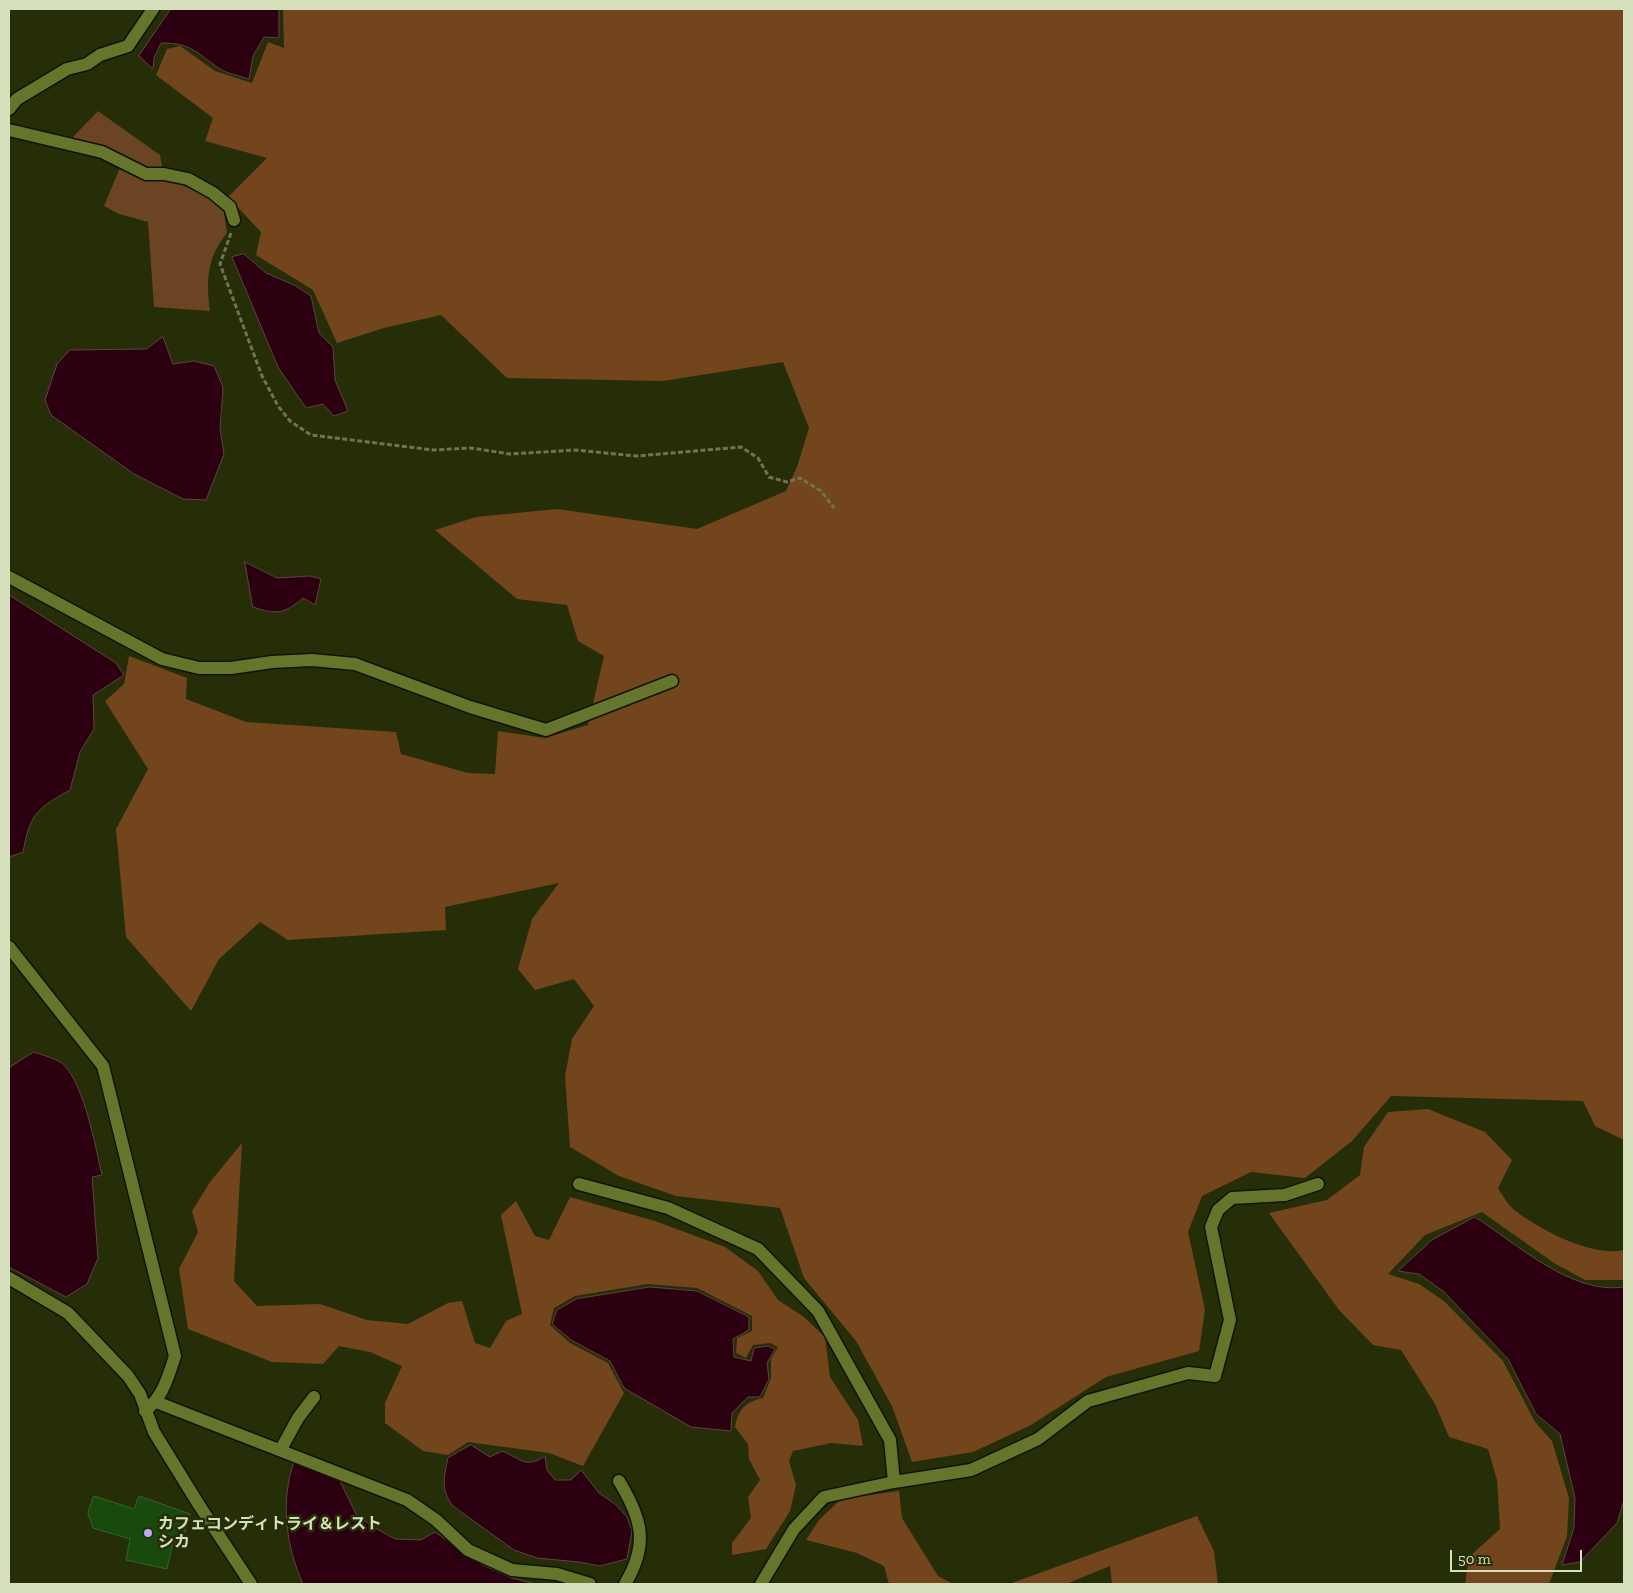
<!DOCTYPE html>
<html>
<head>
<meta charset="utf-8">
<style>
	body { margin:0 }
	#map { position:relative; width:1633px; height:1593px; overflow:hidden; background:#262e07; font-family:"Zilla Slab",serif }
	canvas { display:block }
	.frame { position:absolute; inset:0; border:10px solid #d6e0bc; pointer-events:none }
	.scale { position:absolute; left:1450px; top:1550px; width:132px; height:22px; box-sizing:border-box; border:2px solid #d6e0bc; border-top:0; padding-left:6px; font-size:15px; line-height:18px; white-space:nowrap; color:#d6e0bc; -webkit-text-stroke:4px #262e07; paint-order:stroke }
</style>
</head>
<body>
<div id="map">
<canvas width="1633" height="1593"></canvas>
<div class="frame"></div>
<div class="scale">50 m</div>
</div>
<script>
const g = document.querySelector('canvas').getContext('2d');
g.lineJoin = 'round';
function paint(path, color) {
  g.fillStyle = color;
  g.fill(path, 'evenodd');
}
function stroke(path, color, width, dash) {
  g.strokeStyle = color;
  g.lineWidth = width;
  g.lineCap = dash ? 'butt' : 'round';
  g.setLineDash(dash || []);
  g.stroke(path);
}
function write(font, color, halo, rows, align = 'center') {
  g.font = font + ' "Zilla Slab","Noto Sans JP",serif';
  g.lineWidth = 5;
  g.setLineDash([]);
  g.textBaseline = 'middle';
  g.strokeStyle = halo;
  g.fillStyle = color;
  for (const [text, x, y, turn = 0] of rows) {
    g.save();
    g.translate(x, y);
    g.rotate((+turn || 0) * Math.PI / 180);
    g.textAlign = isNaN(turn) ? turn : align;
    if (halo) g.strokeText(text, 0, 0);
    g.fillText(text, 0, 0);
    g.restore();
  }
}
const green = new Path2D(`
	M98,111L160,155L164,178L204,194L224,212L227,233C207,258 206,279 210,311L154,307L148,222L119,214L104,206L124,158L71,139Z`);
const forest = new Path2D(`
	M283,9H1624V1140L1595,1126L1583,1101L1391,1096L1352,1141L1305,1178L1251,1172L1202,1196L1188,1232L1205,1310L1199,1351L1106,1377L1031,1425L973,1452L912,1462L892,1406L856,1341L804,1278L780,1208L676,1196L619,1176L570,1147L565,1076L572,1039L594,1006L574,979L535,990L518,969L532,919L559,883L445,907L446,930L288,940L260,922L219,959L191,1011L126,937L116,829L148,769L105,701L124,684L129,656L187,678L186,699L246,722L396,732L401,754L468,773L495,774L498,731L545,738L588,725L604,656L578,641L567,605L517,599L435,530L476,517L557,509L697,529L786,491L797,467L809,428L783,362L663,381L507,378L441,315L384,328L337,343L313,290L256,255L261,232L228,197L267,158L205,141L213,118L156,75L167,49L180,46L215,71L252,83L268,42L284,48Z
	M1428,1109L1485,1132L1512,1160L1498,1188C1503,1196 1509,1207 1517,1212C1542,1231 1593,1257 1624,1250V1280H1585L1554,1263L1482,1212L1425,1235L1388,1274L1419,1284L1444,1301L1503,1361L1535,1422L1552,1441L1569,1498L1567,1536L1549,1584H1465L1469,1557L1500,1529L1497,1480L1488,1449L1449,1437L1435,1404L1401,1350L1373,1345L1339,1310L1269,1213L1327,1200L1360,1175L1364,1147L1388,1112Z
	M242,1143L234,1281L257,1306L320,1304L367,1320L408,1324L448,1303L462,1301L475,1343L490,1348L506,1321L522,1314L501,1215L516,1201L535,1236L549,1240L570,1197L655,1221L725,1247L758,1271L778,1300L804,1317L825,1337L830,1377L858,1420L863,1446L831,1443L793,1451L789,1461L796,1485L790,1511L766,1549L732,1555V1543L751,1518L748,1497L760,1480L749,1459L748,1444L735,1427C738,1409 746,1402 763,1398L771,1378V1359L778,1347L770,1343L753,1345L746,1358L736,1353L737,1338L752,1331V1316L697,1288L648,1284L575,1296L554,1308L550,1325L570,1343L608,1363L624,1393L583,1466L549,1453L468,1442L448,1455L423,1451L385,1423V1403L402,1366L370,1352L339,1346L323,1364L272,1362L188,1329L179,1269L198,1232L192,1211L210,1182Z
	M899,1491L902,1518L938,1576L953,1584H889L884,1566L857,1553L806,1540L819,1520L841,1499Z
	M1197,1516L1214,1551L1218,1584H1112L1110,1566L1066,1584H1009Z`);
const water = new Path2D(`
	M171,9H279V38L264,37L253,56L249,79C240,76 228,74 220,69C196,53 193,43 161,43L154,58L153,69L139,56Z
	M244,254L266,273L294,285L311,296L319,333L333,347L335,380L348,411L334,416L323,404L306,408L278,367L232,257Z
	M163,337L173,364L194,361L214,366L223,387L220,429L224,454L206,500L183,499L134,474L51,415L45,400L57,364L70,350L146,349Z
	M245,562L277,578L310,576L321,579L315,605L303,598C284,614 277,615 253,607Z
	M9,595L116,663L124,675L93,695L94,729L80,752L70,790C36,809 30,814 23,852L9,857Z
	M34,1052C42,1055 59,1059 65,1066C85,1089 95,1145 102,1175L92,1177L98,1258L87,1284L66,1297L9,1267V1068Z
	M1475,1217C1517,1244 1572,1295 1624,1287V1500L1617,1523L1580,1562L1562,1565L1574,1528L1575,1498L1560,1434L1536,1414L1508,1359L1443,1291L1419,1274L1398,1271L1432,1240Z
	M650,1287L697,1291L749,1317V1330L733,1339L734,1357L751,1361L754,1348L768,1346L775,1349L767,1363L769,1379L760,1397H748L732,1413L731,1431L691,1427L624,1388L610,1361L571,1340L552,1324L557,1310L576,1299Z
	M471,1445L490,1457L502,1451C521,1459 526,1469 545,1456L547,1470L555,1480H571L581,1470L599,1493L615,1504L627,1517L632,1531L627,1559L600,1566L579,1562L537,1558L514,1550L453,1506C440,1489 444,1477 448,1458Z
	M294,1462L338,1477L357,1516L377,1529L395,1539L421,1540L435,1532L483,1565L512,1578L535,1584H303C286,1546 280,1502 294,1462Z`);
const building = new Path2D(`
	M94,1496L134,1509L139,1496L190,1514L182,1542H173L167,1569L126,1560L130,1539L93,1528L88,1513Z`);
const path = new Path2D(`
	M231,233L220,264L262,376L278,406L290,421L311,435L433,450L471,448L510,454L576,450L637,456L741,447L758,458L769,477L787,482L800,478L821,491L834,508`);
const minor = new Path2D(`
	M9,109L17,99L67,69L87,64L100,55L128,46L153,9
	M9,130L102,152L146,174H164L188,179L213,193L230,207L234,220
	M9,577L162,659L199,668H231L272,662L312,660L355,664L470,707L546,730L672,681
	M9,947L103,1066L175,1356C168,1377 163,1397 145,1411
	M579,1184L668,1208L758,1249L818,1311L890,1440L894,1482
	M9,1278L68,1313L128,1376L140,1394L154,1432L199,1505L251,1584
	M156,1402L407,1500L436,1520L468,1550L512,1570L557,1574L590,1584
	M281,1449L298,1418L314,1397
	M619,1481C642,1519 649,1544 625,1584
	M761,1584L794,1529L824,1497L894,1482L971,1470L1038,1439L1088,1401L1188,1373L1215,1376L1230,1320L1211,1227L1218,1210L1232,1198L1285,1195L1318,1184`);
const markers = [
	[148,1533,5,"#c2a8f2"]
];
const poiNames = [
	["カフェコンディトライ＆レスト",158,1524],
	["シカ",158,1542]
];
paint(green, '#6a4423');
paint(forest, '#72451c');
paint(water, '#2c0011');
stroke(water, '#5f4344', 1);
paint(building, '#194a0d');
stroke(building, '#36642c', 1);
stroke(minor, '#101501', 15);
stroke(path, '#6d7650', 3, [5, 2.5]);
stroke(minor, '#65752c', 12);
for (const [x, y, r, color] of markers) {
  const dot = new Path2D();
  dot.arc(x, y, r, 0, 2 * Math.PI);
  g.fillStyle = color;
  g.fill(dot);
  stroke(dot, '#262e07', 2);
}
write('bold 16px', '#d6e0bc', '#262e07', poiNames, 'left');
</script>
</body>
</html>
